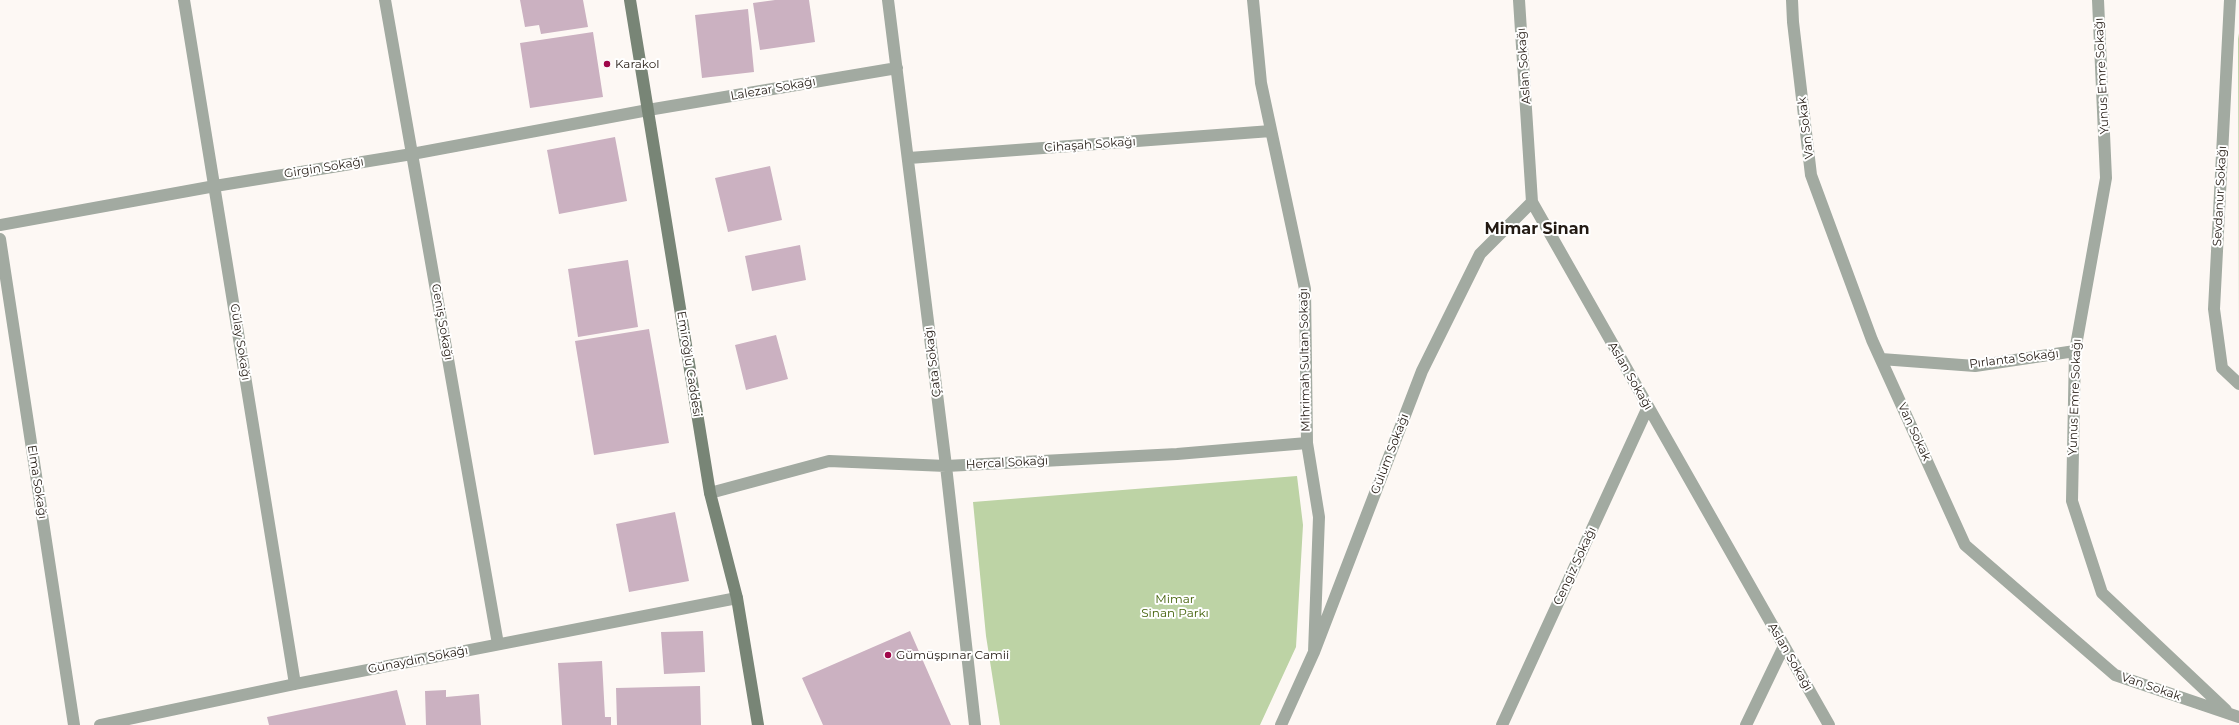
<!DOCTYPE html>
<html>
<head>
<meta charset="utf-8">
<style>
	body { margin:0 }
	canvas { display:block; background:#fdf8f4 }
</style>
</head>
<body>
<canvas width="2239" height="725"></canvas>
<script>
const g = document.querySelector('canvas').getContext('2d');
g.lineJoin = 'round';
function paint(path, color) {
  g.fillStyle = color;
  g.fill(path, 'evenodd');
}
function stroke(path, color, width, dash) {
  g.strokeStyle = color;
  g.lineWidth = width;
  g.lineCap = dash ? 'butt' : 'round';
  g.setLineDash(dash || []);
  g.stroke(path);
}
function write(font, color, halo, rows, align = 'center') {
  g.font = font + ' Montserrat,sans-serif';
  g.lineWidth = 4;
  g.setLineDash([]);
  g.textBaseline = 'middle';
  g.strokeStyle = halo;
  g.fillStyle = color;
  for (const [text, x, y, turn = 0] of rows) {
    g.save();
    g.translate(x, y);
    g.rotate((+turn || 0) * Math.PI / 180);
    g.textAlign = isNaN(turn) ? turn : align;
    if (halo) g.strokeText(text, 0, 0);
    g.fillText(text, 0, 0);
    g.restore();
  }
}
const green = new Path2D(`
	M2239,33V337L2238,39Z
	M1297,476L1303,525L1296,647L1260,725H1000L986,636L973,502Z`);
const building = new Path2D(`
	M520,0H583L588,27L541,34L539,25L525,27Z
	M775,0H809L815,42L760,50L753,3Z
	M748,9L754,72L702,78L695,15Z
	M593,32L603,97L530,108L520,43Z
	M615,137L627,201L559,214L547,150Z
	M770,166L782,220L728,232L715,178Z
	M800,245L806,280L752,291L745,256Z
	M628,260L638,327L578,337L568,269Z
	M649,329L669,443L594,455L575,341Z
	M776,335L788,379L746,390L735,345Z
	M675,512L689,581L629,592L616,524Z
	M703,631L705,672L664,674L661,632Z
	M910,631L951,725H823L802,678Z
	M602,661L605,717H611V725H562L558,663Z
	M700,686L701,725H617L616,688Z
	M397,690L406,725H269L267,717Z
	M446,690V697L479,694L481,725H426L425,691Z`);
const street = new Path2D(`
	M184,0L295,684
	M385,0L498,644
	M888,0L946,466L975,725
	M1253,0L1261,83L1305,289L1307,443L1319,517L1314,652
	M1519,0L1532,202L1829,725
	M1792,0L1793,22L1811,175L1872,340L1965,545L2115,675L2239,717
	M2098,0L2106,178L2075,351L2072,501L2102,593L2226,710
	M2230,0L2214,309L2222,368L2239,384
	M909,158L1271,131
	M0,225L215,186L412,154L648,110L897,68
	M0,239L74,725
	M1881,359L1975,366L2075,351
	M710,493L829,461L946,466L1177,454L1307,443
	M100,725L295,684L737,598
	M1281,725L1314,652L1422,371L1480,254L1532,202
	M1502,725L1648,407
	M1746,725L1784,646`);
const secondary = new Path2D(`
	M630,0L710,493L737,598L758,725`);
const markers = [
	[607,64,4,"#a0074a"],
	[888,655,4,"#a0074a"]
];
const poiNames = [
	["Karakol",615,64],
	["Gümüşpınar Camii",896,655]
];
const streetNames = [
	["Aslan Sokağı",1524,66,-94],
	["Yunus Emre Sokağı",2102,76,-93],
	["Lalezar Sokağı",773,89,-10],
	["Van Sokak",1806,128,-97],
	["Cihaşah Sokağı",1090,145,-4],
	["Girgin Sokağı",324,168,-9],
	["Sevdanur Sokağı",2220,196,-87],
	["Geniş Sokağı",442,322,80],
	["Gülay Sokağı",240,342,81],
	["Pırlanta Sokağı",2014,359,-7],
	["Mihrimah Sultan Sokağı",1305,360,-91],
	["Çata Sokağı",933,362,-97],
	["Emiroğlu Caddesi",689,364,81],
	["Aslan Sokağı",1630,376,60],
	["Yunus Emre Sokağı",2075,397,-88],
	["Van Sokak",1914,432,65],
	["Gülüm Sokağı",1390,454,-69],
	["Hercal Sokağı",1007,463,-3],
	["Elma Sokağı",37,482,81],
	["Cengiz Sokağı",1575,566,-65],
	["Aslan Sokağı",1790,657,60],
	["Günaydın Sokağı",418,660,-11],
	["Van Sokak",2151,687,19]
];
const parkNames = [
	["Mimar",1175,599],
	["Sinan Parkı",1175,613]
];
const districtNames = [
	["Mimar Sinan",1537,229]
];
paint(green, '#bdd3a5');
paint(building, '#cbb1c1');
stroke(street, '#a2aaa1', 12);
stroke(secondary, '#788576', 12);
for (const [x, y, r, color] of markers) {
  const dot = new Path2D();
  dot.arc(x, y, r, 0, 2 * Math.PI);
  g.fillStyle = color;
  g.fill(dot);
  stroke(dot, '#fff', 1.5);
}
write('12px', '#231a13', '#fff', poiNames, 'left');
write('12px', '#231a13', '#fff', streetNames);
write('12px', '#426108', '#fff', parkNames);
write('bold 16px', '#231a13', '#fff', districtNames);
</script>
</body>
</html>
